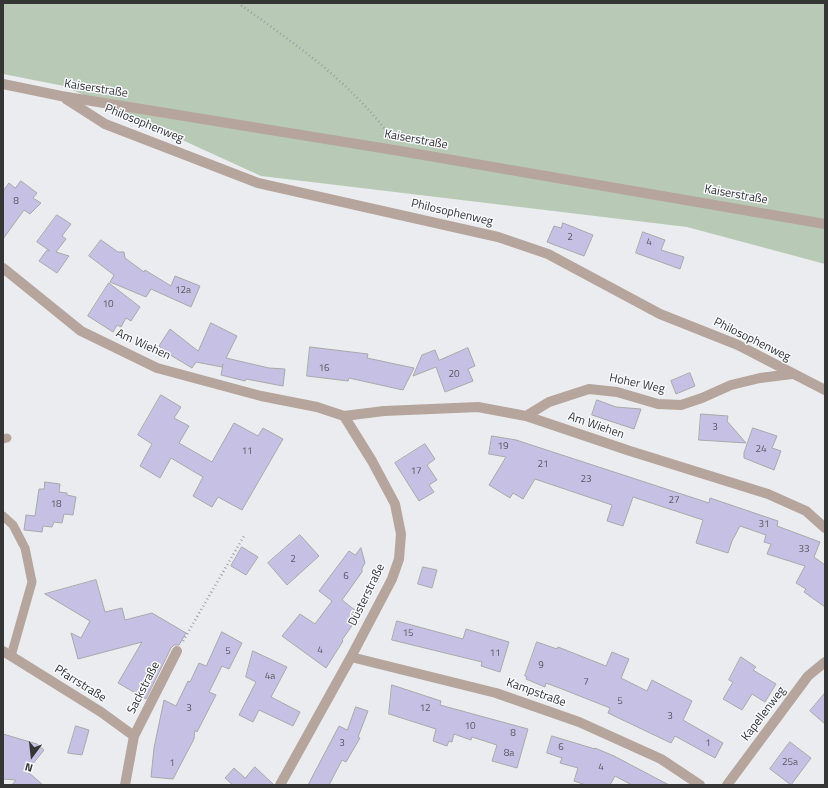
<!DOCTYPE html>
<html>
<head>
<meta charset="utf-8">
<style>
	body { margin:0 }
	#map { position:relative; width:828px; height:788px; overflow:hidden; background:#ebecef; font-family:"Titillium Web",sans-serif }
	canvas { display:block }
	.frame { position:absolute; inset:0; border:4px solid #353536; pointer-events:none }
	.north { position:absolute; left:12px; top:736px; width:40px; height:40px; -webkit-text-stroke:3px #f8f9fc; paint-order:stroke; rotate:195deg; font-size:11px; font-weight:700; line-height:16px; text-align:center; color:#353536 }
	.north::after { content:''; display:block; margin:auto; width:14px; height:18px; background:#353536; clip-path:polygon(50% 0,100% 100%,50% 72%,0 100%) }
</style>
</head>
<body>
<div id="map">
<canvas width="828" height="788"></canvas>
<div class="frame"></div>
<div class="north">N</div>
</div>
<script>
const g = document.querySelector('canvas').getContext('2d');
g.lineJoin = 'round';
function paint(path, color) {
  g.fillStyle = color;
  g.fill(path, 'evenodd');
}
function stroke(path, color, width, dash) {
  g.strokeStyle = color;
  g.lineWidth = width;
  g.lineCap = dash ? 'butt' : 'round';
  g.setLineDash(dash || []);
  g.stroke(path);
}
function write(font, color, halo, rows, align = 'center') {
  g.font = font + ' "Titillium Web",sans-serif';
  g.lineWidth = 3;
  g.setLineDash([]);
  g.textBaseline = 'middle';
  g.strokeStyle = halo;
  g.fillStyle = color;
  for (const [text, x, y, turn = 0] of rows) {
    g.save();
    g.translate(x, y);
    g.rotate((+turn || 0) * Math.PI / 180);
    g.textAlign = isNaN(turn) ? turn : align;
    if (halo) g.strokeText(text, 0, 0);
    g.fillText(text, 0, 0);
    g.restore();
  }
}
const green = new Path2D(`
	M3,3H825V264L687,227L261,176L64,86L3,74Z`);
const building = new Path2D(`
	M21,181L37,193L33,198L41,203L30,214L24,210L3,239V191L9,183L15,188Z
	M57,215L71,224L62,236L66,239L56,252L69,256L57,273L39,261L47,250L50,251L37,242Z
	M563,223L593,235L584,256L547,242L554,226L561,228Z
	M643,232L665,240L661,250L684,257L680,269L636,253Z
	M101,240L118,252H124L125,258L144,272L145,270L171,286L175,276L200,286L191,307L151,289L146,297L110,282L114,275L89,256Z
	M109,283L140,307L131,321L126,318L121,327L117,325L113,332L88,316Z
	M211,323L237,336L226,358L269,368L285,369L283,386L246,379L245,381L221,375L223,364L222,367L196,362L192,368L167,353L159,346L170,329L198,351Z
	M310,347L368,354L367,358L414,368L403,390L349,378L348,381L307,376Z
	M468,348L475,366L468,369L473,381L445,392L436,367L413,376L422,355L435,350L439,360Z
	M690,373L695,386L676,394L671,381Z
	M161,395L181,407L174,418L189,426L179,443L212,462L234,423L258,436L263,428L283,439L242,510L218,497L212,507L193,496L203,477L171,458L160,478L140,466L152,444L138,435Z
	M597,400L616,407L641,409L634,429L592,415Z
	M701,414L728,416L727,421L746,443L699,440Z
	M753,428L777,436L772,448L781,451L774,470L744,458V453Z
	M492,436L516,440L709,503L710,498L778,521L777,526L820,542L814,557L825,565V607L804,592L806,589L796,583L805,566L767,554L771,544L764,542L766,535L740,526L732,541L728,553L696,543L703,520L633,497L623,526L607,521L612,505L535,479L523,499L513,493L510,498L489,485L506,457L489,454Z
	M425,444L435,459L427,465L437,480L429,485L434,492L419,501L395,463Z
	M45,482L60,484L59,492L67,493V495L76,497L73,515L64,514L62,523L54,522L52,527L43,526L42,532L24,530L26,515L35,516L39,489H44Z
	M300,535L319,556L287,585L268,563Z
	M242,547L258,557L246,575L231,566Z
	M361,548L365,563L362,568V572L342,600L360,614L342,640L343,641L326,668L282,636L300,614L315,624L332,601L319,591L349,551L355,555Z
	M423,567L437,570L432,588L418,584Z
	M96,580L105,612L122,608L125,620L152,613L186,633L179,645H174L171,648L146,699L118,683L142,642L78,659L71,633L81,638L90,621L45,594Z
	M397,621L463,639L466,629L509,642L500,672L481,666L482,662L392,640Z
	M222,632L242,643L229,669L222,666L209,692L216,695L197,732L195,730L194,739L173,779L151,777L154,748L164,700L176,706L188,681L190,682L199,663L206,666Z
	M537,642L557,649L558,647L606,666L612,652L629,659L621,678L647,691L652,680L692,701L683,720L723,743L715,758L675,736L671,743L608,713L610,708L562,689L546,683L545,687L526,679L527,677L525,676Z
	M253,651L287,667L271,697L300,712L293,726L259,710L253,722L239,715L256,682L246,677Z
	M741,657L756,667L753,670L776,684L765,702L752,694L742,710L723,699L733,682L729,680Z
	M392,685L441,701L440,705L528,729L517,768L492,761L497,745L472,737L471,740L454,734L452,742L449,741L447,746L433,741L436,729L389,714Z
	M825,693V724L810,711Z
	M356,707L368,711L358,737L360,738L346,762L342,760L329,785H308L339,726L347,730Z
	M76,726L89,730L82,755L68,753Z
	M3,734L37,744L44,750L27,771L43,785H12L16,780L3,779Z
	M552,736L595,749V748L614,756L669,785H632L615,776L610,785H586L574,781L578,768L560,763L562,758L547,753Z
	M790,742L811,758L791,785L770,769Z
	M255,767L274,785H233L225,778L234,768L245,778Z`);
const path = new Path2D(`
	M238,3C292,42 349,80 389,135
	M183,641L244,536`);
const lane = new Path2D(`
	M3,439L7,438
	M3,516L13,525L25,548L32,582L11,656`);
const street = new Path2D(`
	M3,84L61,96L400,151L825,224
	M66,99L105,124L258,183L498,237L548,254L660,314L738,345L825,390
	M3,268L81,331L157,368L261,396L317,407L344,416L372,461L395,504L401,534L399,559L392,579L351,657L280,785
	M344,416L384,411L478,407L526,416L630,451L768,494L806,511L825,528
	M526,416L549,402L589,389L617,392L658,404L681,405L702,398L731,385L760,378L792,374
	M3,651L101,712L134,736
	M351,657L496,693L579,722L661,759L700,785
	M125,785L134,736L177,651
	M727,785L808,676L825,662`);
const numberNames = [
	["8",16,202],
	["2",570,238],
	["4",649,243],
	["12a",183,291],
	["10",108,305],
	["16",324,369],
	["20",454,375],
	["3",715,428],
	["19",503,447],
	["24",761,450],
	["11",247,452],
	["21",543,465],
	["17",416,472],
	["23",586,480],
	["27",674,501],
	["18",56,505],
	["31",764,525],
	["33",804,550],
	["2",293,560],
	["6",346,577],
	["15",408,634],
	["4",320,651],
	["5",228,652],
	["11",495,654],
	["9",541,666],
	["4a",270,677],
	["7",586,683],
	["5",620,702],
	["3",189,709],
	["12",425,709],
	["3",670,717],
	["10",470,727],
	["8",513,734],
	["3",342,744],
	["1",708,744],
	["6",561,748],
	["8a",509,754],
	["25a",790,763],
	["1",172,764],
	["4",601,768]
];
const streetNames = [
	["Kaiserstraße",96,89,9],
	["Philosophenweg",144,124,22],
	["Kaiserstraße",416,140,10],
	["Kaiserstraße",736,195,10],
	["Philosophenweg",452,213,13],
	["Philosophenweg",752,340,26],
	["Am Wiehen",143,345,24],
	["Hoher Weg",637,384,12],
	["Am Wiehen",596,426,19],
	["Düsterstraße",367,595,-64],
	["Pfarrstraße",80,684,32],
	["Sackstraße",144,688,-63],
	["Kampstraße",536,693,20],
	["Kapellenweg",764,714,-53]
];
paint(green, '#b8cab5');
paint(building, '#c6c1e4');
stroke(building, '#a8a8ab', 1);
stroke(path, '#9d9ea0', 2.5, [1, 3]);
stroke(lane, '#b5a59c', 9);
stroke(street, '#b5a59c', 10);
write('10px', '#595862', null, numberNames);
write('12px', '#353536', '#f8f9fc', streetNames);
</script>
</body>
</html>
